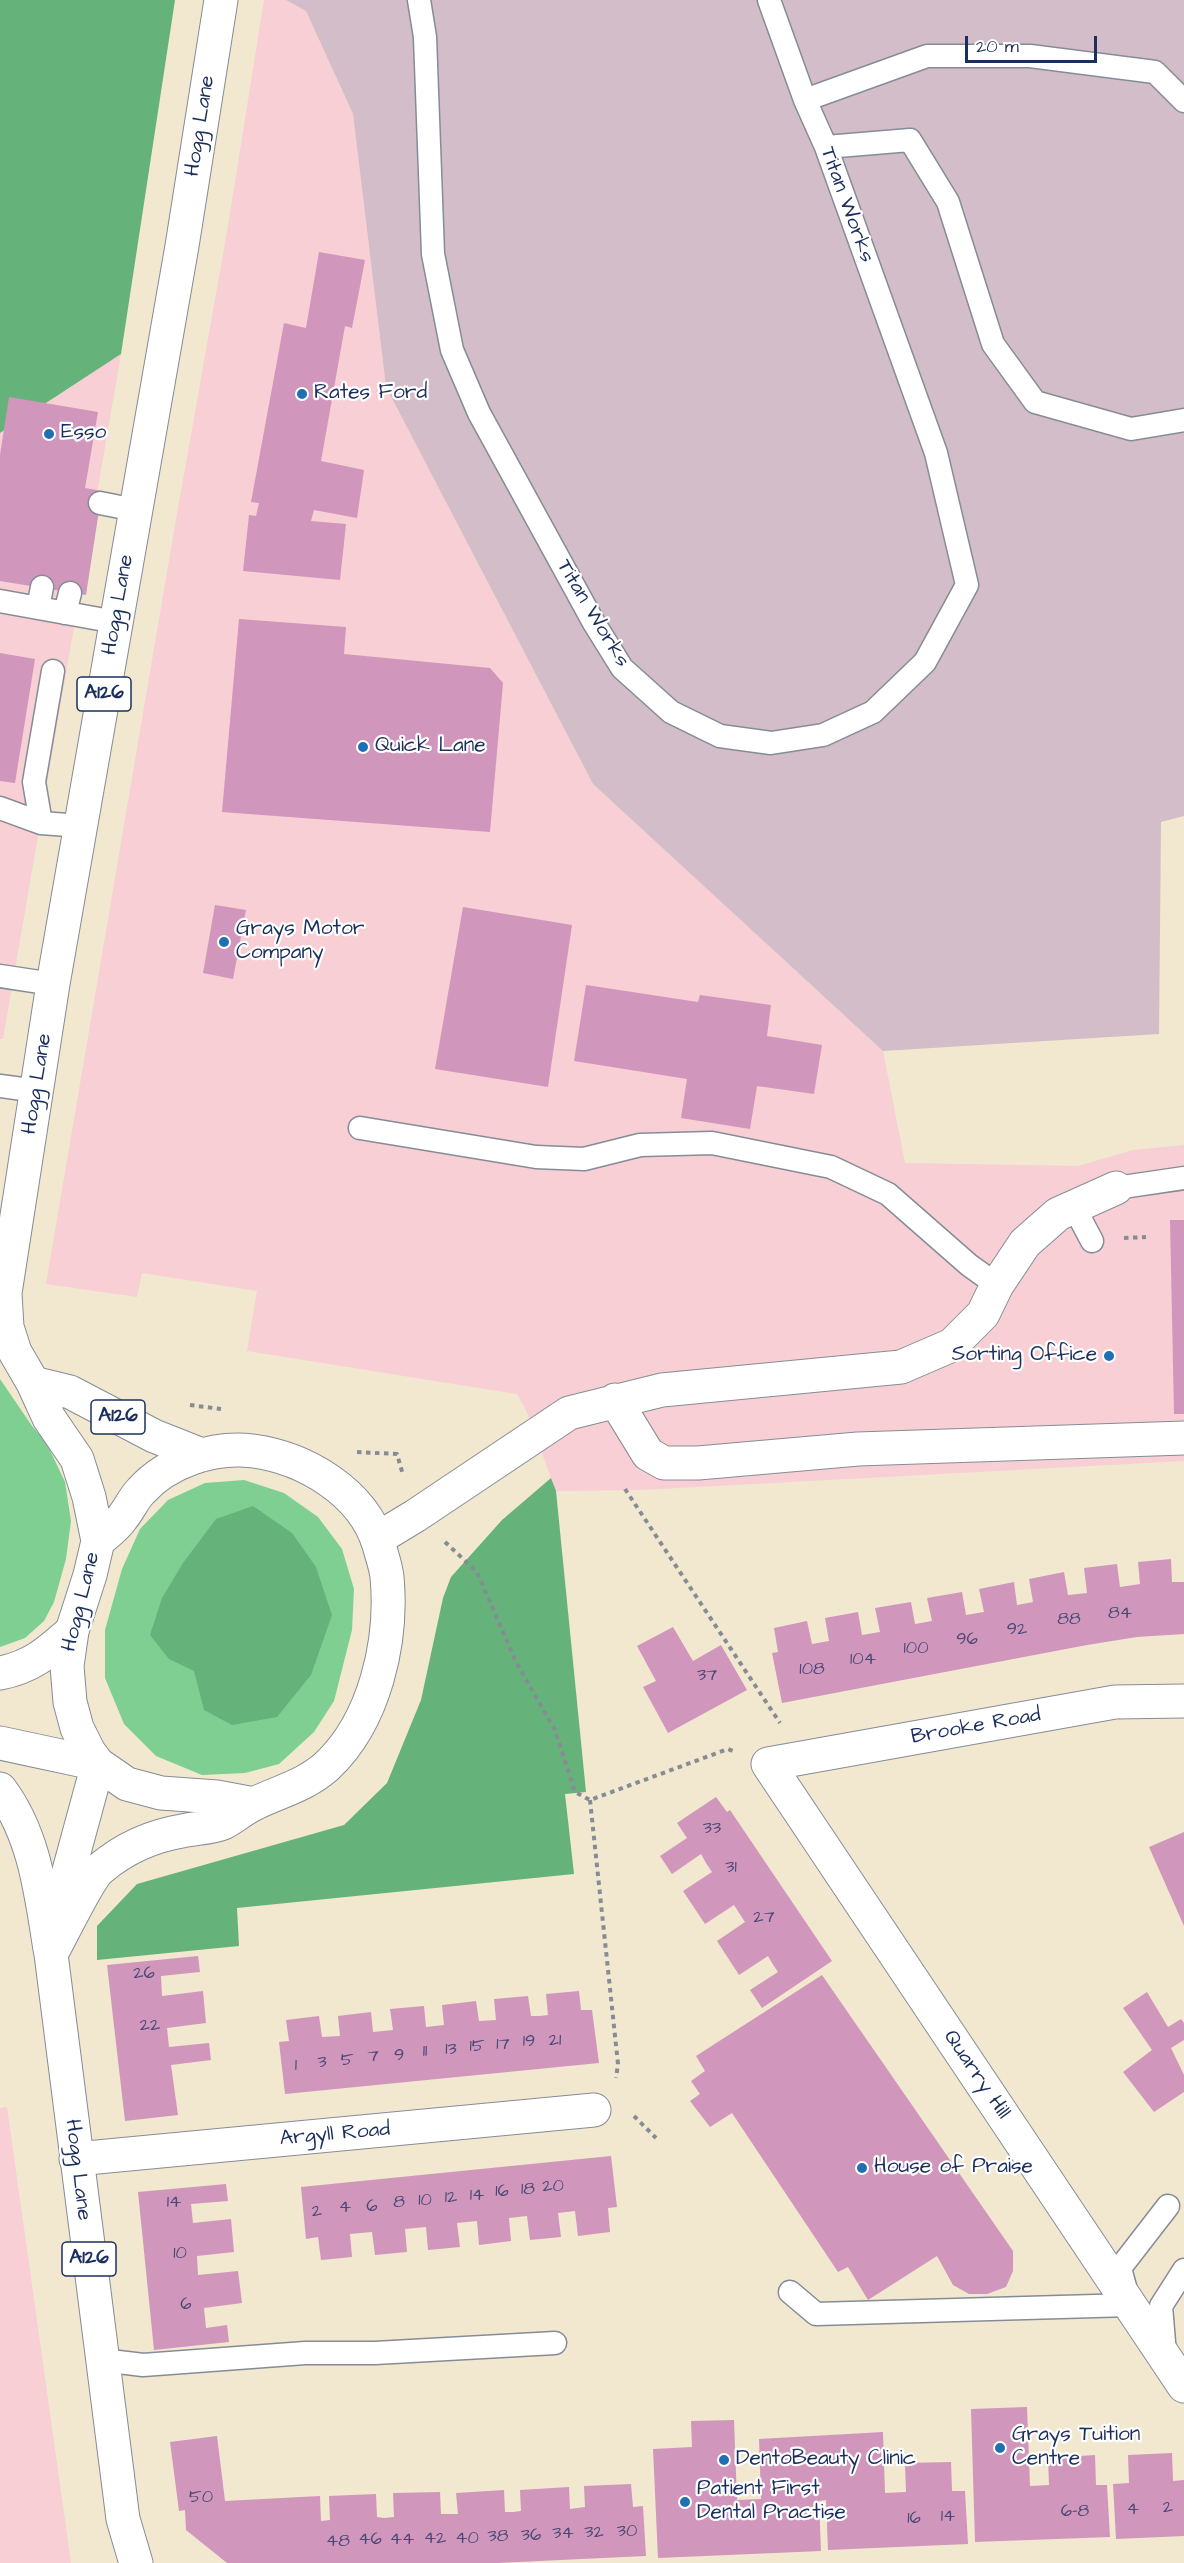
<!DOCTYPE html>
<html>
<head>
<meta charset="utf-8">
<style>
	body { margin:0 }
	#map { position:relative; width:1184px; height:2563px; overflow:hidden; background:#f1e8cf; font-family:"Architects Daughter",sans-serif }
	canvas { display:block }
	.scale { position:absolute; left:965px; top:36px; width:132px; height:27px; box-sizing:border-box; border:3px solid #1b2f5e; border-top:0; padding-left:8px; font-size:18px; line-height:21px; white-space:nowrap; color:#1b2f5e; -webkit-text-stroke:4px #fff; paint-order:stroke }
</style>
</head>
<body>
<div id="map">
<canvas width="1184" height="2563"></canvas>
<div class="scale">20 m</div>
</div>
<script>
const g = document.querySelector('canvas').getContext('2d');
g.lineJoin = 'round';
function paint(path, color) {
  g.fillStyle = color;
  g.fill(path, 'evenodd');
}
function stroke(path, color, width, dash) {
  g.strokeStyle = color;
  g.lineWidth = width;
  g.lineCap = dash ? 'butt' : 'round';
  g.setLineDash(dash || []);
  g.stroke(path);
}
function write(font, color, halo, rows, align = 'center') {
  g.font = font + ' "Architects Daughter",sans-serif';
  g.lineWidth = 4.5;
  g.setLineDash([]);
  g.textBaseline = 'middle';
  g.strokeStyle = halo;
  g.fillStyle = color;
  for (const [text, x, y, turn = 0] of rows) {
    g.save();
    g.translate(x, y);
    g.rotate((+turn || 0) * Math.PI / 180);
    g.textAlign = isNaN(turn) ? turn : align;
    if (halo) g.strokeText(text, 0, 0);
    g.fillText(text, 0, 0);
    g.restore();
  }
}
const built = new Path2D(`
	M264,0H286L306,11L353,114L386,387L593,784L883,1051L905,1163L1078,1166L1133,1150L1184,1145V1461L641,1490L556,1491L526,1410L517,1394L247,1351L257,1291L142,1273L137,1297L46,1284L175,525L228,226Z
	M121,354L3,1039H0V433Z
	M7,2107L71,2563H0V2108Z`);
const industrial = new Path2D(`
	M286,0H1184V816L1161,822L1159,1034L883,1051L593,784L386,387L353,114L306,11Z`);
const green = new Path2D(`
	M0,1379L32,1426L46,1442L65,1482L71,1521L66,1559L54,1602L44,1621L25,1638L0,1647Z
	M244,1480L284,1493L318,1517L342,1549L354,1589L352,1630L334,1701L314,1732L279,1764L245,1773L202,1775L156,1756L124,1724L105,1678V1630L122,1569L140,1529L168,1500L205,1483Z`);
const forest = new Path2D(`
	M0,0H175L121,354L0,433Z
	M551,1478L556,1491L586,1792L565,1794L574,1874L237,1908L239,1946L97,1960V1926L137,1884L344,1825L387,1783L421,1700L443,1598L451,1577L502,1520Z
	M253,1506L292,1533L316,1567L332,1615L311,1675L277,1717L232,1725L204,1710L194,1671L169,1659L150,1635L162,1598L183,1563L216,1519Z`);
const building = new Path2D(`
	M319,252L365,260L352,328L345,326L321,461L364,470L357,518L314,510L311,521L346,524L340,580L243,571L249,515L256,516L259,503L251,502L284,323L306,328Z
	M9,397L98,412L85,488L102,491L86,595L0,581V455Z
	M239,619L346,627L344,654L490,668L503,683L490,832L222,812Z
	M0,653L35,659L15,783L0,781Z
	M215,905L246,910L233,979L203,973Z
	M463,907L572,925L548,1087L435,1069Z
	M586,985L698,1002L700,995L771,1005L767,1036L822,1045L814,1094L757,1086L750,1129L681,1118L687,1079L574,1061Z
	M1170,1220H1184V1414H1174Z
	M1171,1559L1172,1582H1184V1634L1137,1637L1087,1645L782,1703L772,1653L778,1652L774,1628L807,1621L812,1644L829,1641L825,1618L858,1612L862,1635L880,1632L875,1608L911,1602L915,1624L932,1621L927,1598L962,1592L966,1615L984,1612L979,1589L1014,1582L1017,1605L1033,1602L1029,1579L1064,1572L1068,1595L1087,1593L1084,1568L1117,1564L1120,1587L1140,1584L1138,1562Z
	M673,1627L693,1661L721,1645L747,1690L668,1733L643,1687L656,1681L637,1646Z
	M716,1797L727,1812L730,1810L832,1961L762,2008L750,1990L778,1972L772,1963L768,1956L739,1975L717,1941L745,1922L734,1905L705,1924L683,1891L712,1872L706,1863L701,1854L672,1874L660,1856L687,1838L677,1823Z
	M1184,1832V1926L1149,1847Z
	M198,1956L200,1972L161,1976L162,1996L203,1991L206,2023L167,2028L169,2047L209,2043L211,2060L171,2065L178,2115L125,2121L107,1965Z
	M822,1975L1013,2251V2271L1006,2287L987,2294H969L953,2285L937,2256L868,2300L848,2267L838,2272L732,2113L710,2127L690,2101L700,2094L691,2081L705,2071L696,2056Z
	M579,1991L581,2010H592L599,2063L285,2094L279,2042L289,2041L286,2020L319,2016L322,2037L340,2036L338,2016L371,2012L373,2032L393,2030L390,2009L424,2006L426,2027L444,2025L442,2005L476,2001L479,2021L496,2020L494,1999L528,1996L531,2016H540L548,2015L546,1994Z
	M1147,1992L1168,2027L1181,2019L1184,2023V2040L1171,2048L1184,2075V2092L1154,2112L1123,2072L1152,2050L1123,2008Z
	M611,2156L617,2207L608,2208L610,2232L578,2236L575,2211L558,2213L561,2237L530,2240L527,2216L509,2218L511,2241L479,2245L477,2221L457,2223L460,2247L428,2250L426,2227L405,2229L407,2252L375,2255L372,2232L350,2234L352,2257L321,2260L318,2237L306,2239L301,2187Z
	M226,2184L228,2201L191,2204L193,2223L231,2219L234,2252L197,2256L198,2275L238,2271L242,2303L204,2308L206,2328L227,2325L229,2342L154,2350L138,2192Z
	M1027,2407L1030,2486L1049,2485L1048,2458L1095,2455L1096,2485H1107L1110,2537L975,2542L971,2409Z
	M734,2420L737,2500L761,2499L759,2439L883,2432L885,2493L906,2492L905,2463L951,2462L952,2491H965L968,2544L828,2550L826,2500L819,2501L821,2551L658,2558L653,2449L692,2447L691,2421Z
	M217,2436L225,2501L320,2496L321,2521L330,2520L329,2496L376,2494L377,2517L384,2518L394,2517L393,2493L440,2492L441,2514H458L456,2493L504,2490L505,2512H513L521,2511L520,2490L569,2487L570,2509L585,2507L584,2486L631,2484L633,2507L643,2506L646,2556L497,2563H227L186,2530L185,2510L179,2511L170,2442Z
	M1172,2453L1173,2481L1184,2480V2536L1116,2539L1113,2484L1129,2483L1128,2455Z`);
const path = new Path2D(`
	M1124,1238L1146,1237
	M190,1405L221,1409
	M357,1452L397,1454L403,1475
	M625,1489L780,1723
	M445,1542L477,1572L516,1662L555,1730L575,1792L590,1800L728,1749L733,1751
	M590,1800L618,2064L616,2078
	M634,2116L656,2138`);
const lane = new Path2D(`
	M419,0L425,37L433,254L452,350L479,413L594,623L622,668L671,712L720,736L771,743L823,735L873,712L925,662L967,585L936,453L826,147L805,100L769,0
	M805,100L927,56H1030L1155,72L1184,101
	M826,147L910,140L948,202L993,344L1035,402L1131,429L1184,420
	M100,503L135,510
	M0,601L116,622
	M38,608L42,587
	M65,613L70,593
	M0,808L41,823L82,826
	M41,823L34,782L53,671
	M0,976L53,984
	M0,1086L37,1091
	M360,1128L536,1157L584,1159L640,1145L712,1143L831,1167L888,1194L969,1265L997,1285
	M1116,1188L1184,1178
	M1074,1207L1092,1241
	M790,2292L816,2314L1130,2305L1120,2268L1168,2206
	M1165,2354L1161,2306L1184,2270
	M102,2360L143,2365L305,2353H375L555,2343`);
const street = new Path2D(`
	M615,1400L648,1454L664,1463H698L858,1449L1184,1438
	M377,1539L415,1516L569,1413L662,1390L901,1367L952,1345L983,1314L997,1285L1025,1243L1058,1214L1116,1188
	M1184,1701L1115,1702L768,1764L1184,2386
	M76,2159L594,2110`);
const secondary = new Path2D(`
	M0,1673C32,1667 48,1652 72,1631
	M0,1743L98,1764
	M0,1789C35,1835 41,1894 50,1949`);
const primary = new Path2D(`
	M221,0L182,246L53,984L5,1293L7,1327L15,1352L33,1383L49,1418L77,1459L89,1497L98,1541L90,1575L72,1631L67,1666L70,1702L77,1728L89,1752L98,1764L127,1784L161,1793L217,1797L254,1804
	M33,1383L70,1392L154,1436L202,1455
	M98,1764L55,1922L51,1954L123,2519L136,2563
	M51,1954C61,1937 89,1877 101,1868C125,1848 152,1836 182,1831C195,1828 212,1828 223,1823C235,1817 244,1808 256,1803C281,1791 306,1785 327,1766C375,1721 393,1641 387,1577C386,1567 382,1556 379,1545C363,1492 305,1458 253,1451C213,1446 167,1462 141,1491C133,1499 129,1510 122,1518C116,1527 106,1534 98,1541`);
const markers = [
	[302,394,6,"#1f6fb2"],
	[49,434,6,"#1f6fb2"],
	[363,747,6,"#1f6fb2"],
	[224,942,6,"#1f6fb2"],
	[1109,1356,6,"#1f6fb2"],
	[862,2168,6,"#1f6fb2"],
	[1000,2448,6,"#1f6fb2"],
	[724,2460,6,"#1f6fb2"],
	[685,2502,6,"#1f6fb2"]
];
const numberNames = [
	["84",1120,1614],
	["88",1069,1620],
	["92",1017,1630],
	["96",967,1640],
	["100",916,1649],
	["104",863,1660],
	["108",812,1670],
	["37",707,1676],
	["33",712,1829],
	["31",731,1868],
	["27",764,1918],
	["26",144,1974],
	["22",150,2026],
	["21",555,2041],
	["19",529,2042],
	["17",503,2045],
	["15",477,2047],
	["13",451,2050],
	["11",425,2052],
	["9",399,2056],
	["7",373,2057],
	["5",347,2061],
	["3",322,2063],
	["1",296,2066],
	["20",553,2187],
	["18",528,2190],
	["16",502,2192],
	["14",477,2196],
	["12",451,2198],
	["10",425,2201],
	["14",174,2203],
	["8",399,2203],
	["6",372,2207],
	["4",345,2208],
	["2",317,2212],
	["10",180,2254],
	["6",186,2305],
	["50",201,2498],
	["2",1168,2508],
	["4",1133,2510],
	["6-8",1075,2512],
	["14",948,2517],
	["16",914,2519],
	["30",627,2532],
	["32",594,2533],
	["34",563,2534],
	["36",531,2536],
	["38",498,2537],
	["42",435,2539],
	["40",467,2539],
	["46",370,2540],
	["44",402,2540],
	["48",338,2542]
];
const shields = [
	[104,694,54],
	[118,1417,54],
	[89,2259,54]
];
const shieldNames = [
	["A126",104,694],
	["A126",118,1417],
	["A126",89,2259]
];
const streetNames = [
	["Hogg Lane",201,126,-81],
	["Titan Works",846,205,70],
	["Hogg Lane",119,605,-80],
	["Titan Works",592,614,59],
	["Hogg Lane",38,1084,-81],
	["Hogg Lane",82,1602,-76],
	["Brooke Road",976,1727,-10],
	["Quarry Hill",976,2075,56],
	["Argyll Road",335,2135,-5],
	["Hogg Lane",77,2170,83]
];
const poiNames = [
	["Rates Ford",314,394],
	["Esso",61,434],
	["Quick Lane",375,747],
	["Grays Motor",236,930],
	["Company",236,954],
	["Sorting Office",1097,1356,"right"],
	["House of Praise",874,2168],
	["Grays Tuition",1012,2436],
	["Centre",1012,2460],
	["DentoBeauty Clinic",736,2460],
	["Patient First",697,2490],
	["Dental Practise",697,2514]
];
paint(built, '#f7cfd4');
paint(industrial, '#d2bdc8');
paint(green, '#7ecf91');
paint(forest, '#66b27b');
paint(building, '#d196bc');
stroke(lane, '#868c96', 25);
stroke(street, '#868c96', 35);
stroke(secondary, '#868c96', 35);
stroke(primary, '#868c96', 35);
stroke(path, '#868c96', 4, [4.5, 4.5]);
stroke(lane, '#fff', 22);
stroke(street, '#fff', 33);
stroke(secondary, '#fff', 33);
stroke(primary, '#fff', 33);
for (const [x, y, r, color] of markers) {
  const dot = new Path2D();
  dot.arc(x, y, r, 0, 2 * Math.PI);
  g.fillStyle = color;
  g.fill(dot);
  stroke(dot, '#fff', 2);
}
write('18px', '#484976', null, numberNames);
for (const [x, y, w] of shields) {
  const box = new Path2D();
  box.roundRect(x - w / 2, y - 17, w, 34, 4.5);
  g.fillStyle = '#fff';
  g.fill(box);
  stroke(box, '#1b2f5e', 1.5);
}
write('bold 20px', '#1b2f5e', null, shieldNames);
write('21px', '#1b2f5e', '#fff', streetNames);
write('21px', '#1b2f5e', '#fff', poiNames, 'left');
</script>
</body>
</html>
